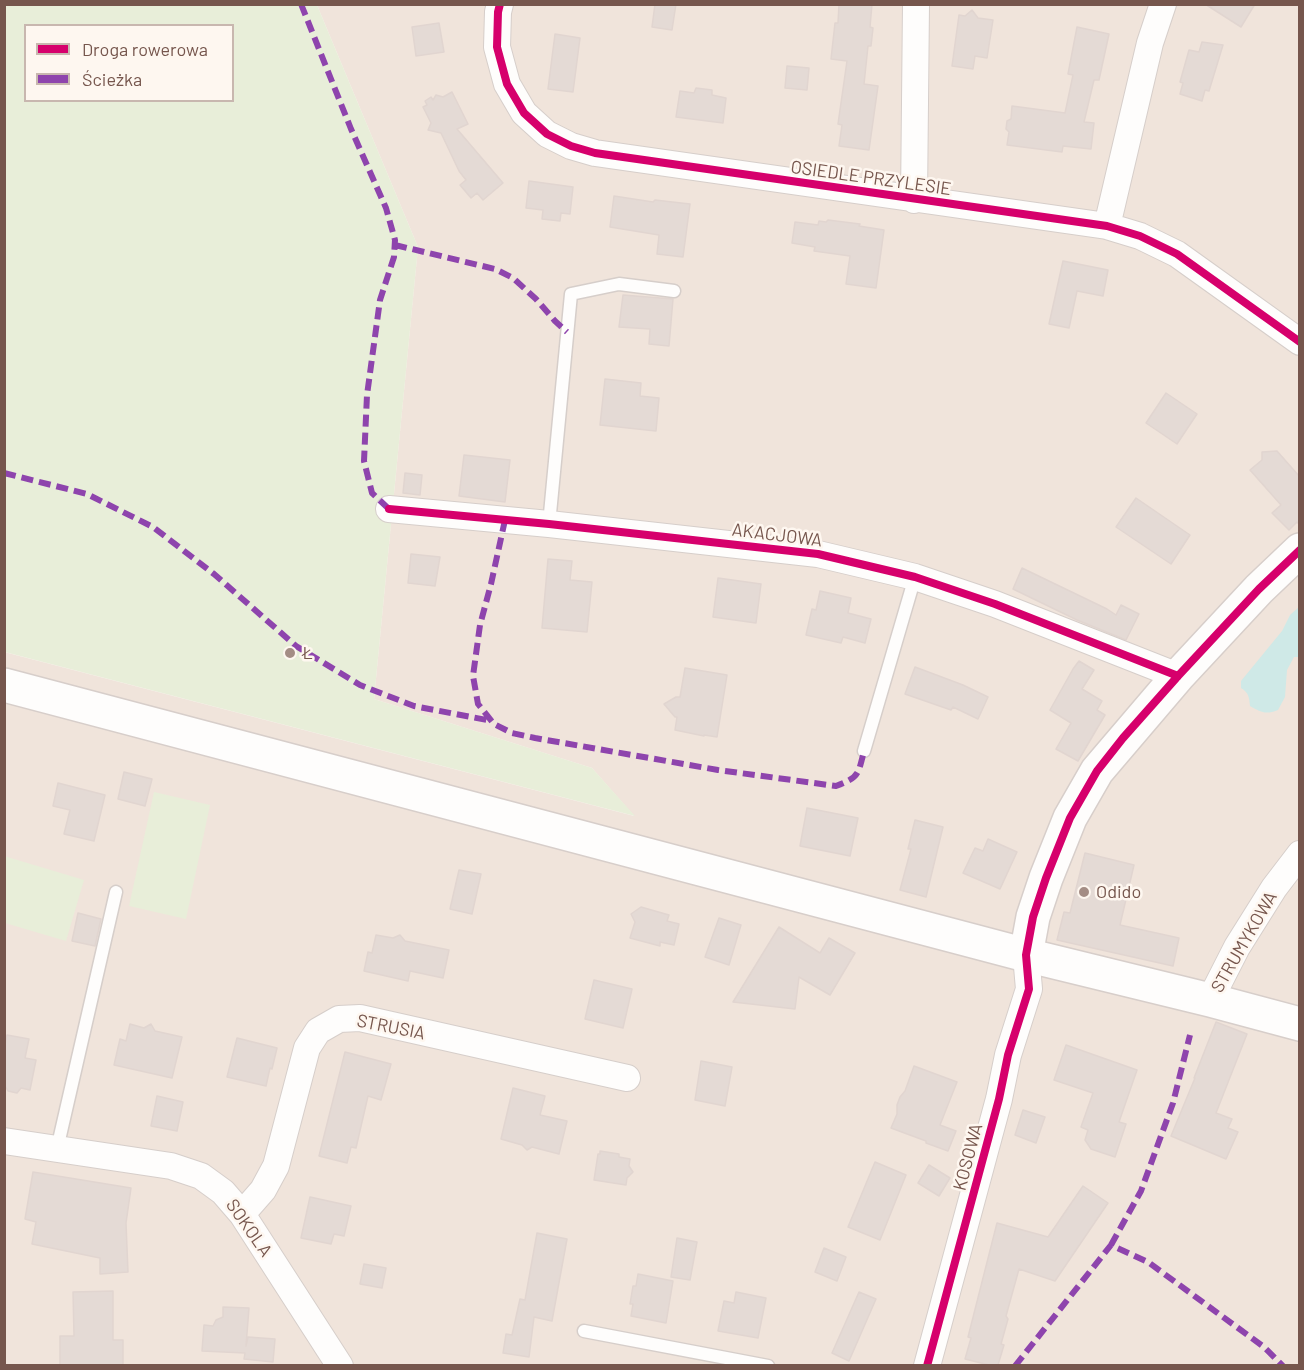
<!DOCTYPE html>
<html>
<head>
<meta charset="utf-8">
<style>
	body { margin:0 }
	#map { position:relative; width:1304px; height:1370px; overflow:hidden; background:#f8f2ed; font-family:Barlow,sans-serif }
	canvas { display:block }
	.frame { position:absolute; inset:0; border:6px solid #76564d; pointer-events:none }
	.legend { position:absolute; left:24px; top:24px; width:210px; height:78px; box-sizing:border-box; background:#fef7f0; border:2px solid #c8b7af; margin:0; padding:8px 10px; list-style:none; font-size:18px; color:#76564d }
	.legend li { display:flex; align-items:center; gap:12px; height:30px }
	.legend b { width:30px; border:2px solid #c8b7af }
</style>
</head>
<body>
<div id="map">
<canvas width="1304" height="1370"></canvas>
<div class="frame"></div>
<ul class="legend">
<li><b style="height:8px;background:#d6006c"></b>Droga rowerowa</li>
<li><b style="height:8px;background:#8e44ad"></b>Ścieżka</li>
</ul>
</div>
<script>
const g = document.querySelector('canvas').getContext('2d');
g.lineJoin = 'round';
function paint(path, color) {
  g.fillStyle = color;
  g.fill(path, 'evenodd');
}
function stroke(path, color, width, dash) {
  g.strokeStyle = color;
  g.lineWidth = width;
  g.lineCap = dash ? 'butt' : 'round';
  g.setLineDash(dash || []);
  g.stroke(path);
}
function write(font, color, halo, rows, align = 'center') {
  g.font = font + ' Barlow,sans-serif';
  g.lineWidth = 5;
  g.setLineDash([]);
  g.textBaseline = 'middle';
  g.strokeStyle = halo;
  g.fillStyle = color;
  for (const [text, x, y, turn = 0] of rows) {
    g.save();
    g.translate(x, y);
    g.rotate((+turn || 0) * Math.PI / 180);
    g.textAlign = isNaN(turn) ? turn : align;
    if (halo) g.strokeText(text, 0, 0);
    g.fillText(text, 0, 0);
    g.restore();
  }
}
const residential = new Path2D(`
	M317,5H1299V1365H5L4,652L634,816L592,768L374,699L418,247Z`);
const green = new Path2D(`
	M4,5H317L418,247L374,699L592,768L635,816L5,652ZM26,26H232V100H26Z
	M154,792L210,805L186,919L129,906Z
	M4,856L84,880L66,941L5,923Z`);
const water = new Path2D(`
	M1299,607V657H1294L1287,670L1285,697L1278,710C1265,715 1261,712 1250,706C1249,697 1249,693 1241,688V681L1282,631L1290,615Z`);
const building = new Path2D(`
	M655,4H676L672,30L652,27Z
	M839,4H872L870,27L873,28L871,46H868L864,84L878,86L869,150L839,146L842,125L838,124L847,61L831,59L835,23H838Z
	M1205,4H1255L1241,27Z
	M972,10L978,18L993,20L987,58L975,56L973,69L952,66L959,15L965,16Z
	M439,23L444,52L416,56L412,27Z
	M1077,27L1109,34L1099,80H1094L1084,122L1094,123L1091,149L1063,146L1062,152L1007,145L1009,132L1006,129L1007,121L1011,119L1012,106L1065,113L1073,75L1068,74Z
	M555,34L580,38L573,92L548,89Z
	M1202,42L1223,45L1209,91L1205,90L1202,101L1180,94L1183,83L1180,82L1189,50L1199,52Z
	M787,66L809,68L807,90L785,88Z
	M696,88L712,90V95L726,98L723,123L676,117L680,91L694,93Z
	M452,92L468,124L457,129L503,183L483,200L477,193L471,198L460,185L466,180L459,171L441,133L428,130L431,123L423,107L427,105L425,101L431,97L433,100L436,95L443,97Z
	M529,181L573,187L570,214L561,213L560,221L542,219L543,210L526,208Z
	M614,196L653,202L655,200L690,204L683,257L657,254L659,235L610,227Z
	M828,220L860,224L859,226L884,230L876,288L846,284L850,256L814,251L815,247L792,243L795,222L818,225L819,221L826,222Z
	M1063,261L1108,270L1103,296L1077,291L1069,328L1049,324Z
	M623,295L673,299L669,346L649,344L650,329L619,327Z
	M605,379L641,383L640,396L659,398L656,431L600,425Z
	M1166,393L1197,414L1177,444L1146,423Z
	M1277,451L1299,476V524L1297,522L1289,530L1272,513L1281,505L1250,470L1262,460V452Z
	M464,455L510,460L505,502L459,496Z
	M405,473L422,475L420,495L403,493Z
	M1136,498L1190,535L1171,564L1116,527Z
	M411,554L440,557L435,586L408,583Z
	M548,559L572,561L570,580L592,582L587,632L542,628Z
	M1022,568L1107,609L1116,615L1121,605L1139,614L1126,640L1077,620L1013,589Z
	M718,578L761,584L756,623L713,617Z
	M820,591L851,598L848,613L871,619L865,643L843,637L841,643L806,635L812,609L816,610Z
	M1079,661L1094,670L1082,689L1102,701L1097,710L1105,715L1078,761L1056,749L1071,723L1050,710L1073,669Z
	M915,667L963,685L988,697L978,719L953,707L951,710L905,694Z
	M685,668L727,675L717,737L704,735V736L675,730L677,717H675L664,704L676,697H680Z
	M124,772L152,779L145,806L118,799Z
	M58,783L105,795L94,841L64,834L70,810L53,806Z
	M807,808L858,818L850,856L800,846Z
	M915,820L943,827L926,897L900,890L911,849H908Z
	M988,839L1017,852L1000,889L963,873L975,848L983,851Z
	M1085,853L1134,865L1120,925L1179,938L1173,966L1057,940L1064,912L1070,913Z
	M459,870L481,874L472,914L450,909Z
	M641,907L669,915L667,921L679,924L674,945L660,942V946L630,938L635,922L631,914Z
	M78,913L101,919L95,946L72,941Z
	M719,918L741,925L729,965L705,957Z
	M779,927L820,953L829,938L855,953L830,995L799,977L795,1009L733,1002Z
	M376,935L393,938L400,935L405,941L449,950L443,978L410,971L408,981L364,971L368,952L372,953Z
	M594,980L632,989L623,1028L585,1019Z
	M1216,1022L1247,1034L1216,1113L1232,1119L1228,1128L1238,1132L1226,1159L1171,1136L1195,1078H1194Z
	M130,1024L144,1028L151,1024L155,1031L182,1037L172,1078L114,1065L120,1039L126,1041Z
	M7,1035L29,1039L25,1058L36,1060L30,1090L21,1088L17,1093L8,1091L4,1084V1048Z
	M237,1038L277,1048L272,1069L270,1068L266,1086L227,1077Z
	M1066,1045L1137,1070L1119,1122L1126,1124L1115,1157L1091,1149L1085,1140L1088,1130L1081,1127L1093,1093L1054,1080Z
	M345,1052L391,1064L381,1100L368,1096L356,1148L351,1147L347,1163L319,1156Z
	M701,1061L732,1067L725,1106L695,1100Z
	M914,1066L957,1082L940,1125L956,1131L948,1151L926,1143V1141L891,1128L897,1114V1105L900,1097L905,1091Z
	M513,1088L545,1096L540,1115L567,1121L559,1154L532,1147L527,1150L522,1145L501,1139Z
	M157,1096L183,1102L177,1131L151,1126Z
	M1023,1110L1045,1117L1036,1143L1015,1135Z
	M600,1151L619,1154V1157L630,1159L629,1166L633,1172L627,1178L626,1185L594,1180L598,1154H600Z
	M875,1162L906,1175L880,1240L848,1227Z
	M929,1165L950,1178L939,1196L918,1183Z
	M33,1172L131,1188L126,1223L128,1272L100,1274V1258L32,1244L36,1222L25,1219Z
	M1083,1186L1108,1203L1055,1281L1019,1269L1006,1316L1008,1319L1001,1344L1004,1345L998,1365H989L965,1359L971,1338L968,1337L997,1223L1048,1237Z
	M310,1197L351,1206L344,1236L334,1234L331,1244L301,1238Z
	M537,1233L567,1239L552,1321L534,1317L529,1357L503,1353L506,1334L512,1335L520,1299L525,1300Z
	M677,1238L697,1242L690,1280L671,1277Z
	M824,1248L846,1257L837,1281L815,1272Z
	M364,1264L386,1268L382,1288L360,1284Z
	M638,1274L673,1281L666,1323L631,1316L633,1304H630L633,1286H636Z
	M113,1291V1340H123V1365H60V1336H74L73,1292Z
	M736,1292L766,1298L758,1338L718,1331L724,1301L734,1303Z
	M859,1292L876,1299L849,1361L832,1353Z
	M223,1307L249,1308L246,1346L248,1337L275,1339L273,1362L244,1359L245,1353L202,1351L204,1325L213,1326L216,1320L223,1317Z`);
const lane = new Path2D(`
	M549,524L571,294L619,284L674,291
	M864,751L915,577
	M57,1149L116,892
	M584,1331L768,1366`);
const street = new Path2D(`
	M500,4L498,12L497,47L507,84L524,113L547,134L571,146L595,153L1107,226L1140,236L1177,254L1300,342
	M914,200L916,4
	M1107,226L1150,43L1163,4
	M389,509L549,524L818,554L915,577L995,604L1178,676
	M1210,1000L1237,947L1274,888L1300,854
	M4,1141L171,1166L201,1176L223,1192L242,1214L340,1366
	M242,1214L263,1190L276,1166L307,1048L318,1031L339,1019L360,1018L627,1078
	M927,1366L999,1099L1008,1055L1029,989L1026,955`);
const secondary = new Path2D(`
	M4,685L1026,955L1210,1000L1300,1024
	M1026,955L1033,917L1046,878L1070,818L1097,771L1178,676L1259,589L1300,550`);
const quiet = new Path2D(`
	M301,4L351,129L386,208L395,240L394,257L380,300L367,395L364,461L372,493L389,509
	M395,245L495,269L513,278L536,299L555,321L567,332
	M4,473L87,494L153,527L214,574L296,646L360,685L414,706L492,721
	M505,520L491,584L480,625L473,676L478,704L494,724L512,733L535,738L718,770L836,786C859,777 858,775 864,751
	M1111,1245L1141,1191L1173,1103L1190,1035
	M1015,1366L1111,1245L1148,1262L1264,1347L1283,1366`);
const cycleway = new Path2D(`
	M500,4L498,12L497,47L507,84L524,113L547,134L571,146L595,153L1107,226L1140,236L1177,254L1300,342
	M389,509L549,524L818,554L915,577L995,604L1178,676
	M927,1366L999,1099L1008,1055L1029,989L1026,955L1033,917L1046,878L1070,818L1097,771L1123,738L1178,676L1259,589L1300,550`);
const markers = [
	[290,653,6,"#a48d85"],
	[1084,892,6,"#a48d85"]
];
const streetNames = [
	["OSIEDLE PRZYLESIE",871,178,8],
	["AKACJOWA",777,535,7],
	["STRUMYKOWA",1244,942,-60],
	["STRUSIA",391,1027,11],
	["KOSOWA",968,1157,-75],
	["SOKOLA",249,1228,55]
];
const poiNames = [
	["Ł",302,653],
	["Odido",1096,892]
];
paint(residential, '#f0e4db');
paint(green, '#e8eed9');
paint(water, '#cfe9e7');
paint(building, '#e4dad5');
stroke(building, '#e1d5d0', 1.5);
stroke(lane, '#d6ceca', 15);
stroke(street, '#d6ceca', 28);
stroke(secondary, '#d7ceca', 36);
stroke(lane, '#fefdfc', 12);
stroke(street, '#fefdfc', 26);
stroke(secondary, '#fefdfc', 33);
stroke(quiet, '#8e44ad', 6, [12, 6]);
stroke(cycleway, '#d6006c', 8);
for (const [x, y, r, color] of markers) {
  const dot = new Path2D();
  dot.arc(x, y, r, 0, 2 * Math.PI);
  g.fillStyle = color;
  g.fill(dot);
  stroke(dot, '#fef7f0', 2);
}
write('18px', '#76564d', '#fef7f0', streetNames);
write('18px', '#76564d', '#fef7f0', poiNames, 'left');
</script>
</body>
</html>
